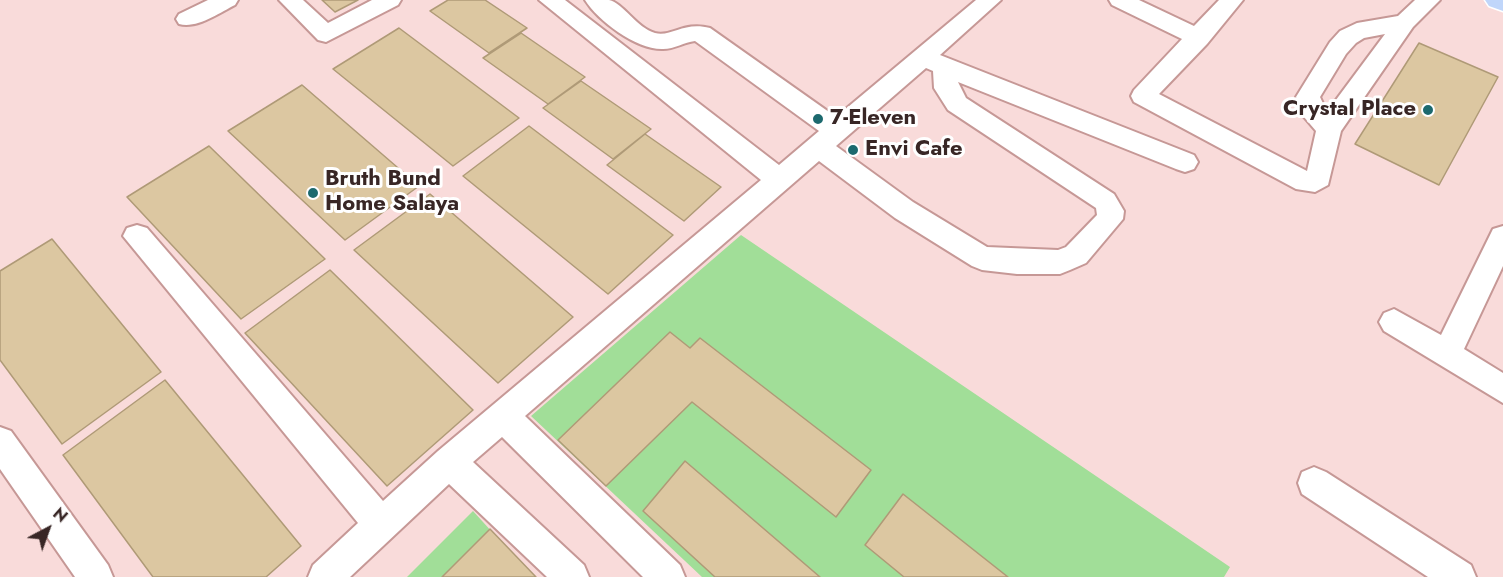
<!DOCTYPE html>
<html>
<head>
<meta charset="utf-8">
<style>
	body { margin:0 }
	#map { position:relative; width:1503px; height:577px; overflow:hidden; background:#f9dbda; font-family:Jost,sans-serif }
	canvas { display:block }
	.north { position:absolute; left:18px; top:499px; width:60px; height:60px; -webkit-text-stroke:4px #fff; paint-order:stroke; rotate:41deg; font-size:16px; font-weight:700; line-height:24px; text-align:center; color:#382625 }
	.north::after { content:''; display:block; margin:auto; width:21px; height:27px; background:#382625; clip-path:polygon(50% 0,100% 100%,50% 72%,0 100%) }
</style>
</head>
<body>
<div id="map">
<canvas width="1503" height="577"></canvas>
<div class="north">N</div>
</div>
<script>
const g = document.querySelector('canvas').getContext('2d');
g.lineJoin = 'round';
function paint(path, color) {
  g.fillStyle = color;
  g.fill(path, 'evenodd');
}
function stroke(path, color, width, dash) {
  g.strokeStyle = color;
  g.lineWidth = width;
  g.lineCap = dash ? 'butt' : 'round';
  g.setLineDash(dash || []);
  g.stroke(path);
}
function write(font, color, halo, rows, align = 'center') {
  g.font = font + ' Jost,sans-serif';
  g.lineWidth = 6;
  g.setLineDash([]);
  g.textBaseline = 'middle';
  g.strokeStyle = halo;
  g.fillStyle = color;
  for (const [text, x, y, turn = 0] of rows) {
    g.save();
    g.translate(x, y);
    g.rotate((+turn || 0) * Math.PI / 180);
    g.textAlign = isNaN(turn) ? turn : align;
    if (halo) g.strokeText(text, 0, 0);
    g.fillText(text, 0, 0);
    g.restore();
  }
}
const green = new Path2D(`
	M741,235L1230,567L1224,577H702L531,416Z
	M473,511L533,577H407Z`);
const building = new Path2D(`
	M322,0H358L335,12Z
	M448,0H485L527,28L489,53L430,11Z
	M399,28L519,118L453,166L333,69Z
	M521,33L585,77L548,104L483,58Z
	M1419,43L1498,77L1439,185L1355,144Z
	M581,81L651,129L613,159L543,108Z
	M302,85L419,186L345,240L228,131Z
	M529,126L673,235L608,294L463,176Z
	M645,134L721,187L684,221L607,165Z
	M209,146L325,259L241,319L127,197Z
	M430,194L573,317L498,383L354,250Z
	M52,239L161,372L62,444L0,360V271Z
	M330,270L473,410L387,486L245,333Z
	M670,332L690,348L700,338L871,470L836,517L692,402L606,486L558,440Z
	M165,380L301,546L266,577H153L63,455Z
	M685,461L820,577H715L643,511Z
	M903,494L1008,577H904L865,545Z
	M490,529L536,577H442Z`);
const minor = new Path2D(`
	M208,0H238L235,5C219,13 197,29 179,24L176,19L179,14Z
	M279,0H303L328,23L372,0H401L398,5L326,42L318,40Z
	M539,0H565L779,165L819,131L695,41C684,42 675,49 663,49C637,50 598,21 585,0C592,0 602,0 609,0C623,3 637,28 655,33C672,37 684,21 710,28L836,117L976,0H1001L940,55L1194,155L1198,162L1194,169L1185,172L1176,169L958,82L966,98L1114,194L1124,211L1123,219L1086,263L1070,270L1060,274H1017L982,270L972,266L895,218L819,161L525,416L680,565L685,577H643L502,437L473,462L584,565L589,577H547L449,484L350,577H308L313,565L358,523L123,236L127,228L137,225L147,228L383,501L438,451L761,180ZM926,68L933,71L934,88L948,110L1096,208L1097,215L1066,247L1058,250L987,247L913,202L836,146Z
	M1109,0H1139L1194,26L1219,0H1243L1207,44L1159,94L1307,171L1316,131L1304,117L1296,97L1330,42L1340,31L1357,23L1398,16L1415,0H1440L1413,27L1341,131L1328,185L1315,192L1296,189L1134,102L1131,96L1134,90L1182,39L1112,5ZM1385,34L1327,112L1320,97L1346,54L1356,43L1364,38Z
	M1503,226V266L1464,349L1503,373V403L1384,331L1379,322L1384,313L1394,309L1441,335L1493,229Z
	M0,427L11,431L108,565L113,577H75L0,469Z
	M1314,467L1326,472L1471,565L1476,577H1428L1302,494L1298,483L1302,472Z`);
const major = new Path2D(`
	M1485,0H1503V11L1489,6Z`);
const markers = [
	[1428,110,6,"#1c696e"],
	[818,119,6,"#1c696e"],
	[853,150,6,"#1c696e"],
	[313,193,6,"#1c696e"]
];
const poiNames = [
	["Crystal Place",1416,110,"right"],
	["7-Eleven",830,119],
	["Envi Cafe",865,150],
	["Bruth Bund",325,180],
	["Home Salaya",325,205]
];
paint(green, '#a1de98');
paint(building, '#dcc7a1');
stroke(building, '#af9a77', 1.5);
stroke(minor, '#c69896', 4);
stroke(major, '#fff', 3);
paint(minor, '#fff');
paint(major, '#c0d6fa');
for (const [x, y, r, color] of markers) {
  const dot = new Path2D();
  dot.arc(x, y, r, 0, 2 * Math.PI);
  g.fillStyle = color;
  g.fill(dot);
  stroke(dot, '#fff', 2);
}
write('bold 22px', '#382625', '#fff', poiNames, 'left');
</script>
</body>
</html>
